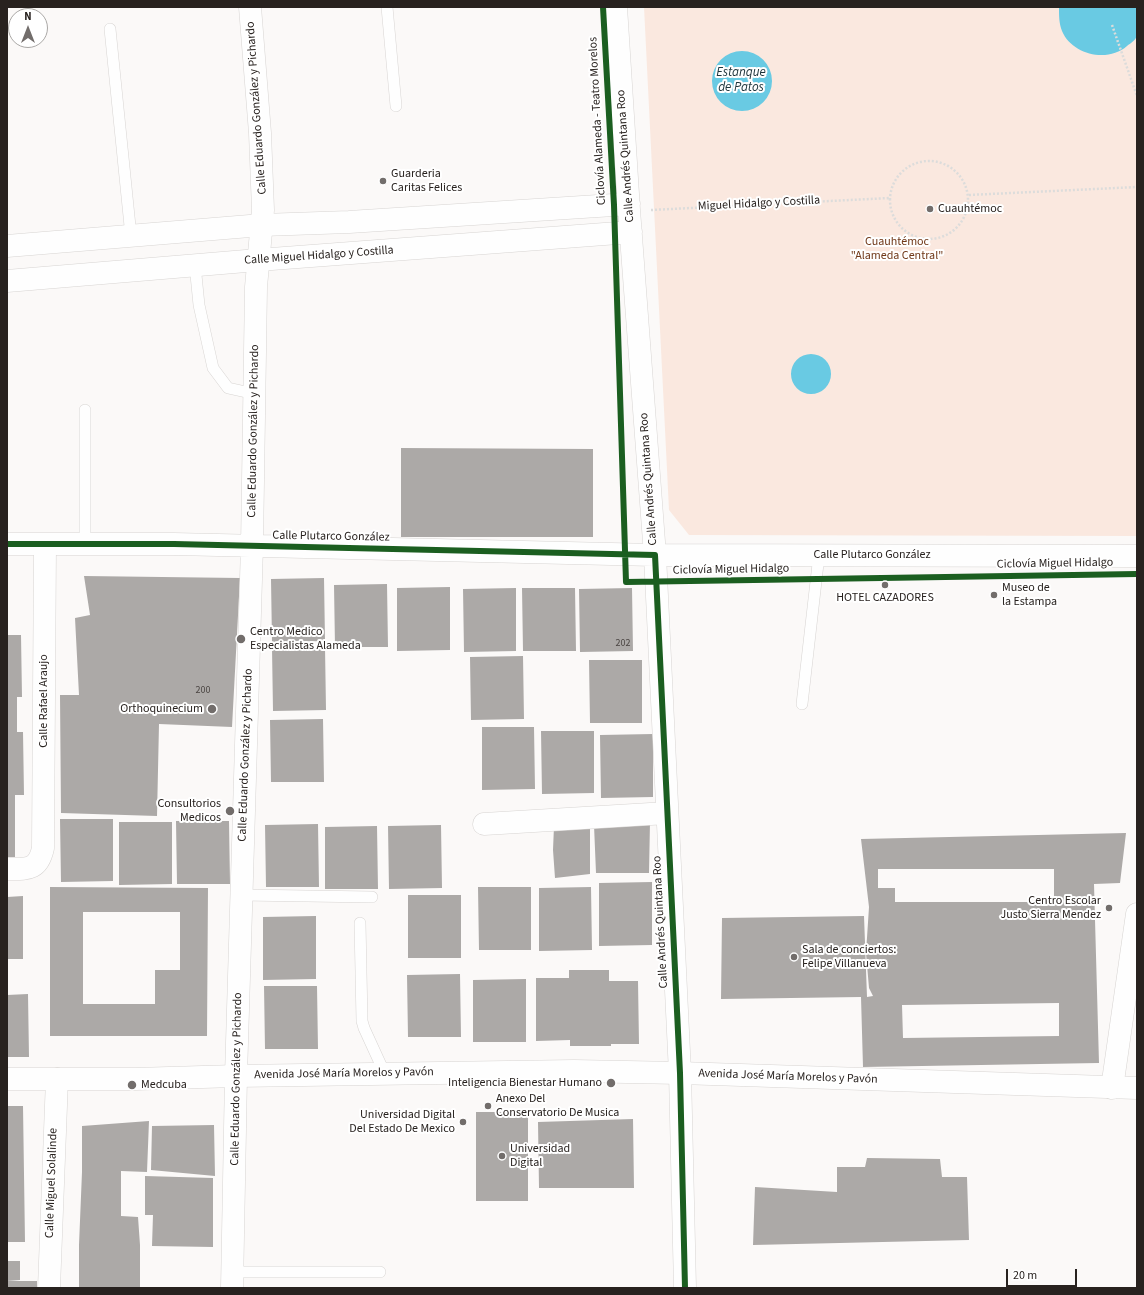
<!DOCTYPE html>
<html>
<head>
<meta charset="utf-8">
<style>
	body { margin:0 }
	#map { position:relative; width:1144px; height:1295px; overflow:hidden; background:#fbf9f8; font-family:"Source Sans 3",sans-serif }
	canvas { display:block }
	.frame { position:absolute; inset:0; border:8px solid #28221f; pointer-events:none }
	.north { position:absolute; left:8px; top:8px; width:40px; height:40px; box-sizing:border-box; background:#fff; border:1px solid #a9a7a5; border-radius:50%; rotate:0deg; font-size:11px; font-weight:700; line-height:16px; text-align:center; color:#28221f }
	.north::after { content:''; display:block; margin:auto; width:14px; height:18px; background:#726d6b; clip-path:polygon(50% 0,100% 100%,50% 72%,0 100%) }
	.scale { position:absolute; left:1006px; top:1269px; width:71px; height:18px; box-sizing:border-box; border:2px solid #28221f; border-top:0; padding-left:5px; font-size:12px; line-height:14px; white-space:nowrap; color:#28221f; -webkit-text-stroke:3px #fff; paint-order:stroke }
</style>
</head>
<body>
<div id="map">
<canvas width="1144" height="1295"></canvas>
<div class="frame"></div>
<div class="north">N</div>
<div class="scale">20 m</div>
</div>
<script>
const g = document.querySelector('canvas').getContext('2d');
g.lineJoin = 'round';
function paint(path, color) {
  g.fillStyle = color;
  g.fill(path, 'evenodd');
}
function stroke(path, color, width, dash) {
  g.strokeStyle = color;
  g.lineWidth = width;
  g.lineCap = dash ? 'butt' : 'round';
  g.setLineDash(dash || []);
  g.stroke(path);
}
function write(font, color, halo, rows, align = 'center') {
  g.font = font + ' "Source Sans 3",sans-serif';
  g.lineWidth = 4;
  g.setLineDash([]);
  g.textBaseline = 'middle';
  g.strokeStyle = halo;
  g.fillStyle = color;
  for (const [text, x, y, turn = 0] of rows) {
    g.save();
    g.translate(x, y);
    g.rotate((+turn || 0) * Math.PI / 180);
    g.textAlign = isNaN(turn) ? turn : align;
    if (halo) g.strokeText(text, 0, 0);
    g.fillText(text, 0, 0);
    g.restore();
  }
}
const green = new Path2D(`
	M644,7H1137V536L689,535L669,510Z`);
const water = new Path2D(`
	M1059,7H1137C1137,16 1139,26 1137,35C1136,40 1131,43 1127,46C1108,63 1072,55 1062,31C1059,23 1059,16 1059,7Z
	M712 81a30 30 0 1 1 60 0a30 30 0 1 1-60 0Z
	M791 374a20 20 0 1 1 40 0a20 20 0 1 1-40 0Z`);
const building = new Path2D(`
	M401,448L593,449V537H401Z
	M84,576L240,578L232,727L159,724L157,816L61,813L60,695H79L75,618L90,615Z
	M324,578L325,641L272,642L271,579Z
	M387,584L388,647H335L334,585Z
	M450,587V650L397,651V588Z
	M516,588V651L464,652L463,589Z
	M522,588H575L576,651H523Z
	M632,588L633,651L580,652L579,589Z
	M7,635H21L22,697H17V732H23L24,795H15V857H7Z
	M325,647L326,710L273,711L272,648Z
	M523,656L524,719L471,720L470,657Z
	M589,660H642V723H590Z
	M323,719L324,782H271L270,720Z
	M482,727H534L535,789L482,790Z
	M541,731H594V793L542,794Z
	M653,734V797L601,798L600,735Z
	M60,819H113V881L61,882Z
	M176,821H229L230,884H177Z
	M119,822H172V884L119,885Z
	M650,822L649,873H596L594,825Z
	M318,824L319,887H266L265,825Z
	M441,825L442,888L389,889L388,826Z
	M377,826L378,889H325V827Z
	M554,826L590,827V874L555,878L553,850Z
	M1126,833L1120,883L1094,884L1099,1063L863,1067L861,997L721,999L722,918L864,916L867,997L873,996L869,988L866,953L869,907L861,839ZM878,869H1054V902H895V888H878ZM1059,1003V1036L903,1038L902,1005Z
	M652,882V945L599,946V883Z
	M50,887L208,888L207,1036H50ZM83,912H180V970H155V1004H83Z
	M478,887H531V950H479Z
	M591,887L592,950L539,951V888Z
	M408,895H461V958H408Z
	M23,896V959H7V897Z
	M316,916V979L263,980V917Z
	M569,970H609V981H638L639,1044H611V1046H570V1040L536,1041V978H569Z
	M460,974L461,1037H408L407,975Z
	M526,979V1042H473V980Z
	M264,986H317L318,1049H265Z
	M28,994L29,1057H7V995Z
	M7,1106H23L25,1242H7Z
	M476,1112H528V1201H476Z
	M633,1119L634,1188H539L538,1122Z
	M149,1121L147,1172L121,1171V1216L138,1217L140,1245V1288H79V1245L82,1172V1126Z
	M214,1125L215,1176L151,1170L152,1126Z
	M867,1158L940,1159L942,1177H967L969,1240L753,1245L755,1187L837,1192V1167H865Z
	M145,1176L213,1178V1247L152,1246L153,1215H145Z
	M7,1261H20V1280L7,1281Z
	M7,1281H37V1288H7Z`);
const path = new Path2D(`
	M1112,25L1137,96
	M890 200a39 39 0 1 1 78 0a39 39 0 1 1-78 0Z
	M969,195L1137,187
	M651,210L890,198`);
const lane = new Path2D(`
	M387,7L396,106
	M110,29L131,236
	M195,265L199,305L213,368L228,388L255,394
	M85,410V544
	M802,704L819,555
	M242,895L372,897
	M360,923L362,1021L364,1028L385,1074
	M232,1272H380`);
const street = new Path2D(`
	M7,544H174L655,555L680,1073L685,1288
	M484,824L667,813
	M7,869C27,869 38,871 43,848L45,544
	M1112,1088L1137,914
	M49,1288L57,1079
	M232,1288L236,1076L252,546L256,287L263,210L260,133L250,7`);
const secondary = new Path2D(`
	M616,7L629,210L655,555L1137,556
	M7,246L262,225L349,222L629,204
	M7,281L258,260L631,232
	M7,1079H135L236,1076L574,1071L680,1073L1137,1088`);
const cycleway = new Path2D(`
	M603,7L614,205L626,582L1137,574
	M7,544H174L655,555L680,1073L685,1288`);
const markers = [
	[383,181,4,"#726d6b"],
	[930,209,4,"#726d6b"],
	[885,585,4,"#726d6b"],
	[994,595,4,"#726d6b"],
	[241,639,5,"#726d6b"],
	[212,709,5,"#726d6b"],
	[230,811,5,"#726d6b"],
	[1109,908,4,"#726d6b"],
	[794,957,4,"#726d6b"],
	[611,1083,5,"#726d6b"],
	[132,1085,5,"#726d6b"],
	[488,1106,4,"#726d6b"],
	[463,1122,4,"#726d6b"],
	[502,1156,4,"#726d6b"]
];
const numberNames = [
	["202",623,644],
	["200",203,691]
];
const streetNames = [
	["Calle Eduardo González y Pichardo",257,108,-94],
	["Ciclovía Alameda - Teatro Morelos",598,121,-93],
	["Calle Andrés Quintana Roo",626,156,-94],
	["Miguel Hidalgo y Costilla",759,204,-3],
	["Calle Miguel Hidalgo y Costilla",319,256,-4],
	["Calle Eduardo González y Pichardo",254,431,-89],
	["Calle Andrés Quintana Roo",649,479,-94],
	["Calle Plutarco González",331,537,1],
	["Calle Plutarco González",872,555],
	["Ciclovía Miguel Hidalgo",1055,564,-1],
	["Ciclovía Miguel Hidalgo",731,570,-1],
	["Calle Rafael Araujo",44,701,-90],
	["Calle Eduardo González y Pichardo",246,755,-88],
	["Calle Andrés Quintana Roo",661,922,-93],
	["Avenida José María Morelos y Pavón",344,1074,-1],
	["Avenida José María Morelos y Pavón",788,1077,2],
	["Calle Eduardo González y Pichardo",237,1079,-89],
	["Calle Miguel Solalinde",52,1183,-88]
];
const poiNames = [
	["Guarderia",391,174],
	["Caritas Felices",391,188],
	["Cuauhtémoc",938,209],
	["Museo de",1002,588],
	["la Estampa",1002,602],
	["HOTEL CAZADORES",885,598,"center"],
	["Centro Medico",250,632],
	["Especialistas Alameda",250,646],
	["Orthoquinecium",203,709,"right"],
	["Consultorios",221,804,"right"],
	["Medicos",221,818,"right"],
	["Centro Escolar",1101,901,"right"],
	["Justo Sierra Mendez",1101,915,"right"],
	["Sala de conciertos:",802,950],
	["Felipe Villanueva",802,964],
	["Inteligencia Bienestar Humano",602,1083,"right"],
	["Medcuba",141,1085],
	["Anexo Del",496,1099],
	["Conservatorio De Musica",496,1113],
	["Universidad Digital",455,1115,"right"],
	["Del Estado De Mexico",455,1129,"right"],
	["Universidad",510,1149],
	["Digital",510,1163]
];
const parkNames = [
	["Cuauhtémoc",897,242],
	["\"Alameda Central\"",897,256]
];
const waterNames = [
	["Estanque",741,73],
	["de Patos",741,88]
];
paint(green, '#fae8df');
paint(water, '#69cae3');
paint(building, '#aca9a7');
stroke(lane, '#d7d4d2', 12);
stroke(street, '#d7d4d2', 23);
stroke(secondary, '#d7d4d2', 23);
stroke(path, '#dcdcdb', 2.5, [2, 2]);
stroke(lane, '#fefefe', 11);
stroke(street, '#fefefe', 22);
stroke(secondary, '#fefefe', 22);
stroke(cycleway, '#1b5e20', 6);
for (const [x, y, r, color] of markers) {
  const dot = new Path2D();
  dot.arc(x, y, r, 0, 2 * Math.PI);
  g.fillStyle = color;
  g.fill(dot);
  stroke(dot, '#fff', 1.5);
}
write('10px', '#494441', null, numberNames);
write('12px', '#28221f', '#fff', streetNames);
write('12px', '#28221f', '#fff', poiNames, 'left');
write('12px', '#703818', '#fff', parkNames);
write('italic 13px', '#1e343b', '#fff', waterNames);
</script>
</body>
</html>
